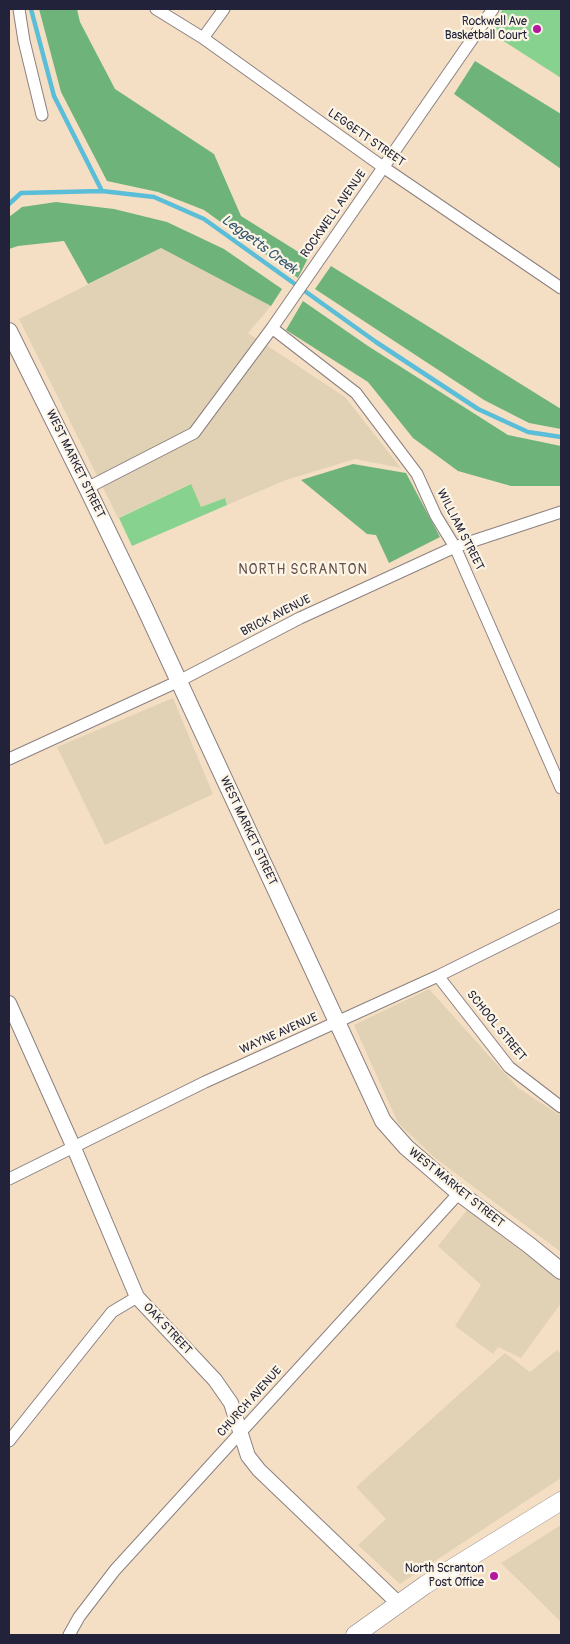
<!DOCTYPE html>
<html>
<head>
<meta charset="utf-8">
<style>
	body { margin:0 }
	#map { position:relative; width:570px; height:1644px; overflow:hidden; background:#f5dfc4; font-family:Pangolin,sans-serif }
	canvas { display:block }
	.frame { position:absolute; inset:0; border:10px solid #22223b; pointer-events:none }
</style>
</head>
<body>
<div id="map">
<canvas width="570" height="1644"></canvas>
<div class="frame"></div>
</div>
<script>
const g = document.querySelector('canvas').getContext('2d');
g.lineJoin = 'round';
function paint(path, color) {
  g.fillStyle = color;
  g.fill(path, 'evenodd');
}
function stroke(path, color, width, dash) {
  g.strokeStyle = color;
  g.lineWidth = width;
  g.lineCap = dash ? 'butt' : 'round';
  g.setLineDash(dash || []);
  g.stroke(path);
}
function write(font, color, halo, rows, align = 'center') {
  g.font = font + ' Pangolin,sans-serif';
  g.lineWidth = 4.5;
  g.setLineDash([]);
  g.textBaseline = 'middle';
  g.strokeStyle = halo;
  g.fillStyle = color;
  for (const [text, x, y, turn = 0] of rows) {
    g.save();
    g.translate(x, y);
    g.rotate((+turn || 0) * Math.PI / 180);
    g.textAlign = isNaN(turn) ? turn : align;
    if (halo) g.strokeText(text, 0, 0);
    g.fillText(text, 0, 0);
    g.restore();
  }
}
const built = new Path2D(`
	M161,248L271,306L248,333L345,397L401,468L355,459L286,480L227,505L225,498L201,507L190,484L118,518L19,319Z
	M173,698L213,794L105,845L57,747Z
	M429,989L518,1088L561,1116V1252L435,1158L398,1123L354,1025Z
	M467,1210L561,1281V1303L521,1358L498,1347L493,1354L455,1326L481,1285L438,1246Z
	M557,1350L561,1354V1478L400,1584L358,1545L386,1519L356,1487L505,1353L530,1372Z
	M561,1525V1622L501,1563Z`);
const green = new Path2D(`
	M503,9H561V78L488,31Z
	M191,484L201,507L225,498L227,505L132,546L119,518Z`);
const forest = new Path2D(`
	M39,9H77L80,22L115,89L214,154L241,216L308,258L298,278L204,210L158,192L107,181L61,92Z
	M475,61L561,114V169L454,94Z
	M56,202L114,209L167,222L224,249L282,289L271,306L161,248L88,284L64,241L18,246L9,249V217L22,207Z
	M331,266L561,409V429L529,423L484,400L315,289Z
	M303,301L368,346L508,435L561,446V486H511L458,471L413,438L368,382L286,330Z
	M353,464L406,473L440,537L389,563L376,535L367,534L301,480Z`);
const stream = new Path2D(`
	M31,9L54,96L102,191
	M9,204L21,193L102,191L154,197L204,219L376,342L478,409L528,432L561,437`);
const minor = new Path2D(`
	M19,9L24,41L42,115
	M156,9L203,38L383,167L561,288
	M203,38L224,9
	M272,328L356,393L417,474L436,516L455,547L561,788
	M87,488L194,433L272,328L493,9
	M9,759L179,681L300,618L455,547L561,512
	M438,976L509,1067L561,1107
	M9,1179L205,1082L438,976L561,915
	M9,1441L112,1312L137,1297
	M69,1635L79,1617L115,1570L459,1193`);
const tertiary = new Path2D(`
	M9,1003L74,1148L137,1297L215,1380L231,1403L248,1456L259,1470L398,1603`);
const secondary = new Path2D(`
	M9,331L87,488L143,604L383,1121L406,1147L459,1193L529,1245L561,1271`);
const primary = new Path2D(`
	M355,1635L425,1585L561,1501`);
const markers = [
	[537,29,5,"#b5179e"],
	[494,1576,5,"#b5179e"]
];
const poiNames = [
	["Rockwell Ave",527,22],
	["Basketball Court",527,36],
	["North Scranton",484,1569],
	["Post Office",484,1583]
];
const streetNames = [
	["LEGGETT STREET",366,138,35],
	["ROCKWELL AVENUE",334,214,-55],
	["WEST MARKET STREET",75,464,64],
	["WILLIAM STREET",460,530,63],
	["BRICK AVENUE",276,616,-27],
	["WEST MARKET STREET",248,831,65],
	["SCHOOL STREET",496,1026,51],
	["WAYNE AVENUE",279,1034,-24],
	["WEST MARKET STREET",456,1188,39],
	["OAK STREET",167,1329,47],
	["CHURCH AVENUE",250,1402,-48]
];
const waterNames = [
	["Leggetts Creek",259,245,36]
];
const neighbourhoodNames = [
	["NORTH SCRANTON",303,570]
];
paint(built, '#e2d2b5');
paint(green, '#88d28f');
paint(forest, '#6eb47a');
stroke(stream, '#5abed8', 4.5);
stroke(minor, '#8c8080', 13);
stroke(tertiary, '#8c8080', 16);
stroke(secondary, '#8c8080', 18);
stroke(primary, '#8c8080', 19);
stroke(minor, '#fff', 11);
stroke(tertiary, '#fff', 14);
stroke(secondary, '#fff', 16);
stroke(primary, '#fff', 18);
for (const [x, y, r, color] of markers) {
  const dot = new Path2D();
  dot.arc(x, y, r, 0, 2 * Math.PI);
  g.fillStyle = color;
  g.fill(dot);
  stroke(dot, '#fcf5e5', 2);
}
write('12px', '#22223b', '#fcf5e5', poiNames, 'right');
write('12px', '#22223b', '#fcf5e5', streetNames);
write('italic 14px', '#365972', '#fcf5e5', waterNames);
g.letterSpacing = '1px';
write('14px', '#66504d', '#fcf5e5', neighbourhoodNames);
g.letterSpacing = '0px';
</script>
</body>
</html>
